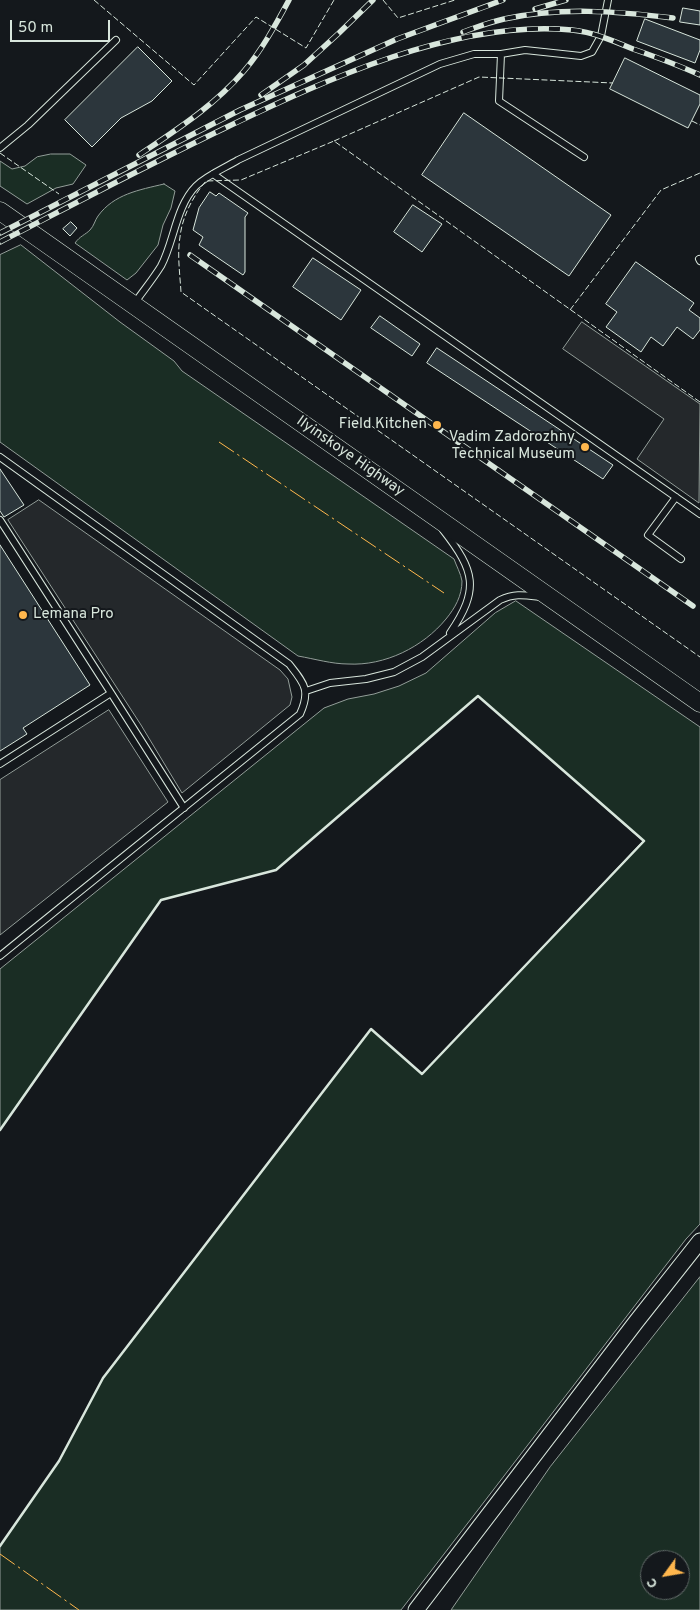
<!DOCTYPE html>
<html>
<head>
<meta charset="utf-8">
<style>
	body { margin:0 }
	#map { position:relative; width:700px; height:1610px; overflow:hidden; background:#14181c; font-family:Overpass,sans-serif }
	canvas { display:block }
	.north { position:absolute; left:640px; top:1550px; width:50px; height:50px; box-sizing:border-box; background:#14181c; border:1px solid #626a69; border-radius:50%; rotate:238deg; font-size:14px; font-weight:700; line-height:20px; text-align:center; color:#d8e6dc }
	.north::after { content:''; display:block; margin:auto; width:18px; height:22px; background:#ffb74d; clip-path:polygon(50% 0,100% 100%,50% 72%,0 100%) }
	.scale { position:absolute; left:10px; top:20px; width:100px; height:22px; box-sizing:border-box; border:2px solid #d8e6dc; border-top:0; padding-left:6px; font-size:15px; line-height:18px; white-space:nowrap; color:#d8e6dc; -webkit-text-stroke:4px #14181c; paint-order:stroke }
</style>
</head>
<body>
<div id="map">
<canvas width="700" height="1610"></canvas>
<div class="north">С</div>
<div class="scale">50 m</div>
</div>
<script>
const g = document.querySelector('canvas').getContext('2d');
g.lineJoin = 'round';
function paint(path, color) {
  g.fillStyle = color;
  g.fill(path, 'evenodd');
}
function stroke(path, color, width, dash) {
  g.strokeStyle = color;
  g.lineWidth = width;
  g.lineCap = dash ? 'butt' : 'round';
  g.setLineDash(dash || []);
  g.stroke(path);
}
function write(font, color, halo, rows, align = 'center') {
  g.font = font + ' Overpass,sans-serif';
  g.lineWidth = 4;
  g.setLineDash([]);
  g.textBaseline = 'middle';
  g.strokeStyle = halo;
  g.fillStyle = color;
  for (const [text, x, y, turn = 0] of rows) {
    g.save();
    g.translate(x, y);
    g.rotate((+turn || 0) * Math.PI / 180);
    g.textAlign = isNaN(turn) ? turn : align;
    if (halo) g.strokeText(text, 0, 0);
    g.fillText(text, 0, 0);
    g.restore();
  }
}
const green = new Path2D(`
	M51,154H70L86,165L73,184L56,188L27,204L0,186V161L12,169L25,166L37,157Z
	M164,184L175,191L171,208L163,225L158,245L136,273L127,280L75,243C80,236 85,235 90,230C94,226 95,220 98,216C114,194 139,190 164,184Z
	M21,245L120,322L174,361L182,371L454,559C456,565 461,574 462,581C462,596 455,608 446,619C423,647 385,666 348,664C332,664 315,659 298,656L0,442V255Z
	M516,601L700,727V1224L686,1239L401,1610H0V1546L59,1461L103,1378L371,1029L422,1074L643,841L478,696L276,870L161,900L0,1130V969L324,708L348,699L374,694L399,686L426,673L495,613Z
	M700,1277V1610H451L550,1467ZM650,1560H680V1590H650Z`);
const parking = new Path2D(`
	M582,322L700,404L699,503L637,459L664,419L563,349Z
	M39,500L280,670L288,679L292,697L290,705L182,793L141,725L8,520Z
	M109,710L168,802L0,935V780Z`);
const building = new Path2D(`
	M683,8L700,11V25L680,22Z
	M645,19L700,40V50L695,63L637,41Z
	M138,47L172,81L152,101L121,118L92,147L65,120Z
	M625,58L700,95V104L688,128L610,89Z
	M464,113L611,215L569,276L422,175Z
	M210,192L216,196L219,193L248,213L245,217V272L243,275L199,245L203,237L193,230L199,208Z
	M413,205L442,224L422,252L394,232Z
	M71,222L77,228L70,236L63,229Z
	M313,258L361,290L341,320L293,287Z
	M636,262L694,303L689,310L700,318V330L693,339L677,327L663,346L651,337L641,352L606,327L617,312L606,304Z
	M380,316L420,344L412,356L371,328Z
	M437,348L613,465L603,479L427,363Z
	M0,469L24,505L4,517L0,511Z
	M0,545L90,685L23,728L27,734L0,751Z`);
const service = new Path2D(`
	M501,54L499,101L584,157
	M0,148L28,125L116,40
	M213,174L700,514
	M699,259L700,261
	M134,304C143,291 153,279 161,266C174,242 176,206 196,186C207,175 225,168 238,160L440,64L474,54H501L525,50L581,56L592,52L601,36L608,0
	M0,457L289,664C304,683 311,690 300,714L0,956
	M676,497L648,535L681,559
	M0,520L111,693
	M443,530C475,571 480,589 450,633
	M306,691L330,683L366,679L394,672L422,657L500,600C515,593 524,595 541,597
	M0,764L111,693L184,808`);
const tertiary = new Path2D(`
	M416,1610L636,1322L700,1241`);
const secondary = new Path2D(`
	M0,211L700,703`);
const rail = new Path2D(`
	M535,9L566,0
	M463,32C477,27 490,22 504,19C560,7 616,11 673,18
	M261,95L304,65L339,33L373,0
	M139,155C176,130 214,106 244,71C262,50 276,24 289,0
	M0,233L240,110L397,39L503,0
	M0,242C74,204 148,165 223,129C325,80 456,19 572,30C593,32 614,41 633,49C656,57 678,65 700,75
	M190,255L693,606`);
const fence = new Path2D(`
	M94,0L194,85L256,17L306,48L334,0
	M383,0L398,18L455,0
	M692,121L700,125
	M334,141L479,77L613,83
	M0,153L59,194
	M570,310L661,190L700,173
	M700,402L334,141L241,180L206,181C193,196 182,217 180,237C177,254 180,275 181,292L700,657`);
const wall = new Path2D(`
	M0,1130L161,900L276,870L478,696L644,841L422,1074L371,1029L103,1378L59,1461L0,1546`);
const power = new Path2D(`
	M219,442L444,593
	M0,1554L79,1610`);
const markers = [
	[437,425,5,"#ffb74d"],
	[585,447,5,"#ffb74d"],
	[23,615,5,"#ffb74d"]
];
const poiNames = [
	["Field Kitchen",427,425],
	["Vadim Zadorozhny",575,438],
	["Technical Museum",575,455],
	["Lemana Pro",33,615,"left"]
];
const streetNames = [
	["Ilyinskoye Highway",350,457,35]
];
paint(green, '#1a2d24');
stroke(green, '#939e99', 1);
paint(parking, '#24282b');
stroke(parking, '#939e99', 1);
paint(building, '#2c363c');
stroke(building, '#d8e6dc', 1);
stroke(service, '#d8e6dc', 8);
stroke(tertiary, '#d8e6dc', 17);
stroke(secondary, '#d8e6dc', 19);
stroke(service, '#14181c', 6);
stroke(tertiary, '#14181c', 15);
stroke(secondary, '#14181c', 18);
stroke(rail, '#d8e6dc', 5.5);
stroke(rail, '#14181c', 4, [11]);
stroke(fence, '#d8e6dc', 1, [6, 2.5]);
stroke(wall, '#d8e6dc', 2.5);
stroke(power, '#ffb74d', 1, [18, 4, 2.5, 4]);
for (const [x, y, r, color] of markers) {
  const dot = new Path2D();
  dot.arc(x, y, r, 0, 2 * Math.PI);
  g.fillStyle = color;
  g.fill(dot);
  stroke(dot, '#14181c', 2);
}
write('15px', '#d8e6dc', '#14181c', poiNames, 'right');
write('15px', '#d8e6dc', '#14181c', streetNames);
</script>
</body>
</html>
